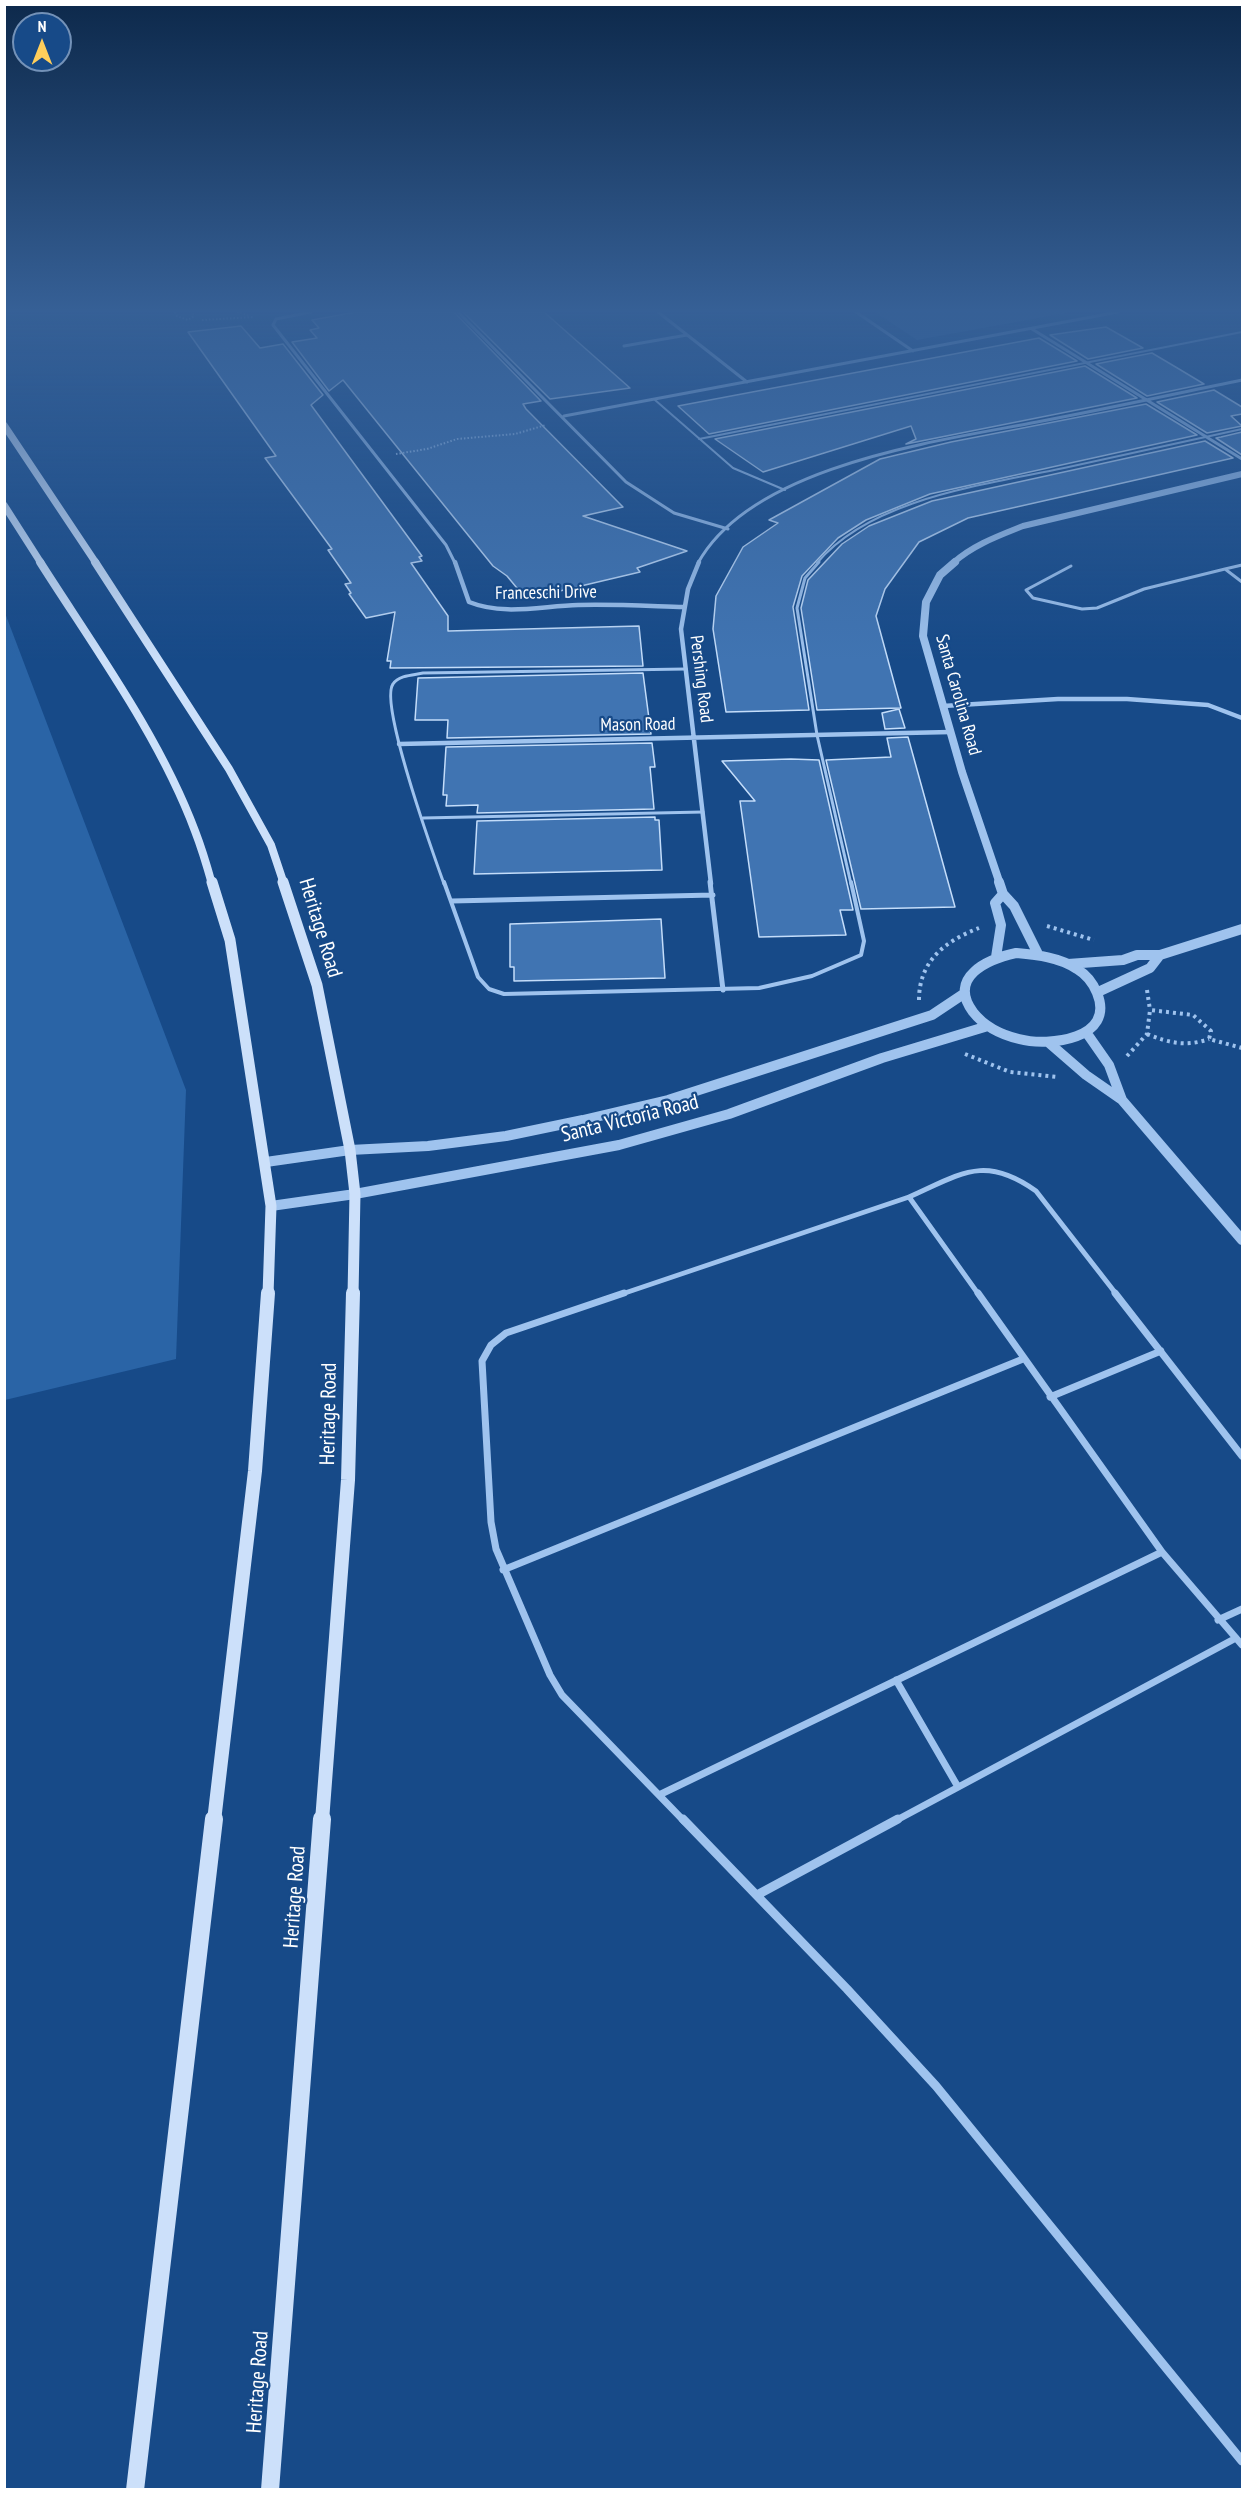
<!DOCTYPE html>
<html>
<head>
<meta charset="utf-8">
<style>
	body { margin:0 }
	#map { position:relative; width:1247px; height:2494px; overflow:hidden; background:#174a88; font-family:"PT Sans Narrow",sans-serif }
	canvas { display:block }
	.frame { position:absolute; inset:0; border:6px solid #fff; pointer-events:none }
	.north { position:absolute; left:12px; top:12px; width:60px; height:60px; box-sizing:border-box; background:#174a88; border:2px solid #7492b8; border-radius:50%; rotate:0deg; font-size:16px; font-weight:700; line-height:24px; text-align:center; color:#fff }
	.north::after { content:''; display:block; margin:auto; width:21px; height:27px; background:#ffce5b; clip-path:polygon(50% 0,100% 100%,50% 72%,0 100%) }
</style>
</head>
<body>
<div id="map">
<canvas width="1247" height="2494"></canvas>
<div class="frame"></div>
<div class="north">N</div>
</div>
<script>
const g = document.querySelector('canvas').getContext('2d');
g.lineJoin = 'round';
function paint(path, color) {
  g.fillStyle = color;
  g.fill(path, 'evenodd');
}
function stroke(path, color, width, dash) {
  g.strokeStyle = color;
  g.lineWidth = width;
  g.lineCap = dash ? 'butt' : 'round';
  g.setLineDash(dash || []);
  g.stroke(path);
}
function write(font, color, halo, rows, align = 'center') {
  g.font = font + ' "PT Sans Narrow",sans-serif';
  g.lineWidth = 4.5;
  g.setLineDash([]);
  g.textBaseline = 'middle';
  g.strokeStyle = halo;
  g.fillStyle = color;
  for (const [text, x, y, turn = 0] of rows) {
    g.save();
    g.translate(x, y);
    g.rotate((+turn || 0) * Math.PI / 180);
    g.textAlign = isNaN(turn) ? turn : align;
    if (halo) g.strokeText(text, 0, 0);
    g.fillText(text, 0, 0);
    g.restore();
  }
}
const green = new Path2D(`
	M875,312H1071L917,340Z
	M5,613L186,1090L176,1359L5,1400Z`);
const building = new Path2D(`
	M356,312H454L541,401L523,404L526,409L623,507L583,516L687,551L637,568L640,572L526,599L507,576L493,566L343,380L329,391L292,342L317,338L310,330L319,328L312,320Z
	M463,312H544L630,388L550,399Z
	M241,326L260,348L283,344L323,395L311,405L422,556L419,557L422,561L411,563L448,616V631L639,626L643,666L390,668L391,661H387L395,612L366,618L349,594L351,593L345,584L351,583L328,550L332,549L265,458L276,456L188,332Z
	M1106,327L1143,348L1088,359L1050,335Z
	M1039,338L1077,361L709,434L678,406Z
	M1152,353L1179,369L1204,384L1147,396L1096,364Z
	M1085,366L1137,398L906,444L916,439L911,426L763,472L715,439Z
	M1214,390L1242,407V414L1231,416L1242,426L1207,433L1157,402Z
	M1146,404L1197,435L930,494L866,520L838,538L802,576L793,607L809,710L726,712L713,629L716,596L743,547L778,523L769,520L880,459L951,442Z
	M1242,432V455L1216,438L1221,437Z
	M1205,441L1233,458L968,518L919,542L885,589L876,616L901,708L817,710L801,608L808,580L842,544L869,526L932,501Z
	M643,673L651,734L447,738L448,720H415L418,678Z
	M899,709L905,728L885,729L882,713Z
	M908,737L955,907L861,909L826,760L891,757L887,738Z
	M652,743L655,767H650L654,809L477,813L478,805L446,806L447,795H443L446,747Z
	M791,759L819,760L853,910H840L846,935L759,937L740,801H755L722,761Z
	M655,817V820H659L662,870L474,874L477,821Z
	M661,919L665,978L514,981V967H510V924Z`);
const pathFar1 = new Path2D(`
	M175,312L177,316L188,320L194,316L192,312
	M237,312L250,316
	M202,320L254,317
	M396,454L427,449L457,439L515,434L546,425`);
const path = new Path2D(`
	M1047,926L1094,940
	M1147,990L1150,1010
	M919,1000C919,961 945,941 979,928
	M1147,1034C1169,1043 1186,1047 1209,1039
	M965,1054L1010,1072L1058,1077
	M1127,1056L1147,1034L1150,1010L1193,1015L1211,1031L1209,1039L1242,1048`);
const serviceFar2 = new Path2D(`
	M655,400L733,468L785,490
	M699,439L1242,332
	M817,563C872,498 984,485 1064,468C1123,455 1183,442 1242,429`);
const serviceFar1 = new Path2D(`
	M819,562L805,578L797,608L817,735L851,884
	M1242,565L1225,569L1242,582
	M1071,566L1026,590L1033,598L1082,609L1097,608L1144,589L1225,569
	M423,818L703,812
	M444,884C434,856 379,703 393,684C399,675 414,675 423,673L686,669`);
const service = new Path2D(`
	M444,882L478,977L489,989L504,994L759,988L812,976L861,955L864,941L851,882`);
const minorFar4 = new Path2D(`
	M311,312L276,319L273,325L446,545L455,563
	M458,312L626,482L674,513L728,529
	M658,312L747,382
	M856,312L913,351
	M1032,329L1242,459
	M624,346L687,335
	M564,416L1118,312
	M698,563C752,465 938,441 1037,422C1106,409 1174,394 1242,380`);
const minorFar3 = new Path2D(`
	M455,562L469,602C504,616 541,606 578,605C613,604 649,606 684,607
	M699,562L688,589L681,629L711,884
	M943,706L1058,699H1127L1208,705L1242,718
	M399,744L951,732`);
const minorFar2 = new Path2D(`
	M710,882L723,990
	M452,901L713,895
	M909,1197C961,1174 984,1154 1036,1191L1117,1295
	M619,1295L909,1197L979,1295`);
const minorFar1 = new Path2D(`
	M624,1293L506,1333L491,1345L482,1361L491,1522L496,1549L550,1675L562,1695L684,1821
	M978,1293L1162,1552L1242,1645
	M1115,1293L1242,1456
	M1050,1397L1161,1351
	M503,1570L1023,1359
	M1218,1620L1242,1609
	M896,1680L958,1787
	M659,1795L1162,1552
	M895,1821L1236,1638`);
const minor = new Path2D(`
	M683,1819L847,1989L936,2086L1242,2461
	M757,1895L898,1819`);
const tertiaryFar2 = new Path2D(`
	M953,563C973,545 998,536 1023,526L1242,474`);
const tertiaryFar1 = new Path2D(`
	M955,562L940,575L926,602L923,636L962,772L1000,884`);
const tertiary = new Path2D(`
	M999,882L1003,894L1014,906L1038,954
	M1016,953C1037,955 1059,957 1077,969C1087,975 1093,983 1097,993C1116,1039 1049,1047 1019,1039C1002,1035 984,1026 973,1012C947,977 988,959 1016,953Z
	M996,957L1001,925L995,903L1003,894
	M1068,964L1123,960L1137,955H1160L1242,929
	M1098,992L1150,968L1160,955
	M1086,1032L1109,1065L1122,1100
	M1048,1042L1086,1075L1122,1100L1242,1240
	M266,1162L350,1150L428,1146L506,1136L583,1120L668,1100L932,1015L965,993
	M271,1206L355,1194L619,1145L729,1114L882,1058L988,1026`);
const secondaryFar4 = new Path2D(`
	M4,425L96,563
	M4,505L41,563`);
const secondaryFar3 = new Path2D(`
	M40,562C94,647 160,737 195,831C202,849 207,866 212,884
	M95,562L229,769L271,845L284,884`);
const secondaryFar2 = new Path2D(`
	M212,882L230,940L271,1206L268,1295
	M283,882L317,985L350,1150L355,1194L353,1295`);
const secondaryFar1 = new Path2D(`
	M214,1821L255,1471L268,1293
	M322,1821L348,1480L353,1293`);
const secondary = new Path2D(`
	M135,2490L214,1819
	M270,2490L322,1819`);
const farStreetnames = [
	["Franceschi Drive",546,593,-1],
	["Pershing Road",701,679,83],
	["Santa Carolina Road",958,695,74],
	["Mason Road",638,725,-1]
];
const streetNames = [
	["Heritage Road",320,928,73],
	["Santa Victoria Road",630,1119,-14],
	["Heritage Road",329,1414,-89],
	["Heritage Road",295,1897,-86],
	["Heritage Road",258,2382,-86]
];
paint(green, '#2a64a6');
paint(building, '#4074b2');
stroke(building, '#c4ddfa', 1.5);
stroke(pathFar1, '#9fc3ee', 2, [1.5, 2]);
stroke(path, '#9fc3ee', 4, [3, 4]);
stroke(serviceFar2, '#9fc3ee', 2);
stroke(serviceFar1, '#9fc3ee', 3);
stroke(service, '#9fc3ee', 4);
stroke(minorFar4, '#9fc3ee', 3);
stroke(minorFar3, '#9fc3ee', 4.5);
stroke(minorFar2, '#9fc3ee', 5);
stroke(minorFar1, '#9fc3ee', 7);
stroke(minor, '#9fc3ee', 9);
stroke(tertiaryFar2, '#9fc3ee', 6);
stroke(tertiaryFar1, '#9fc3ee', 8);
stroke(tertiary, '#9fc3ee', 10);
stroke(secondaryFar4, '#cce0fa', 7);
stroke(secondaryFar3, '#cce0fa', 8);
stroke(secondaryFar2, '#cce0fa', 11);
stroke(secondaryFar1, '#cce0fa', 14);
stroke(secondary, '#cce0fa', 18);
const sky = g.createLinearGradient(0, 0, 0, 661);
sky.addColorStop(0, '#0d294b');
sky.addColorStop(0.47, '#366096');
sky.addColorStop(1, '#36609600');
g.fillStyle = sky;
g.fillRect(0, 0, 1247, 661);
write('18px', '#fff', '#174a88', farStreetnames);
write('21px', '#fff', '#174a88', streetNames);
</script>
</body>
</html>
